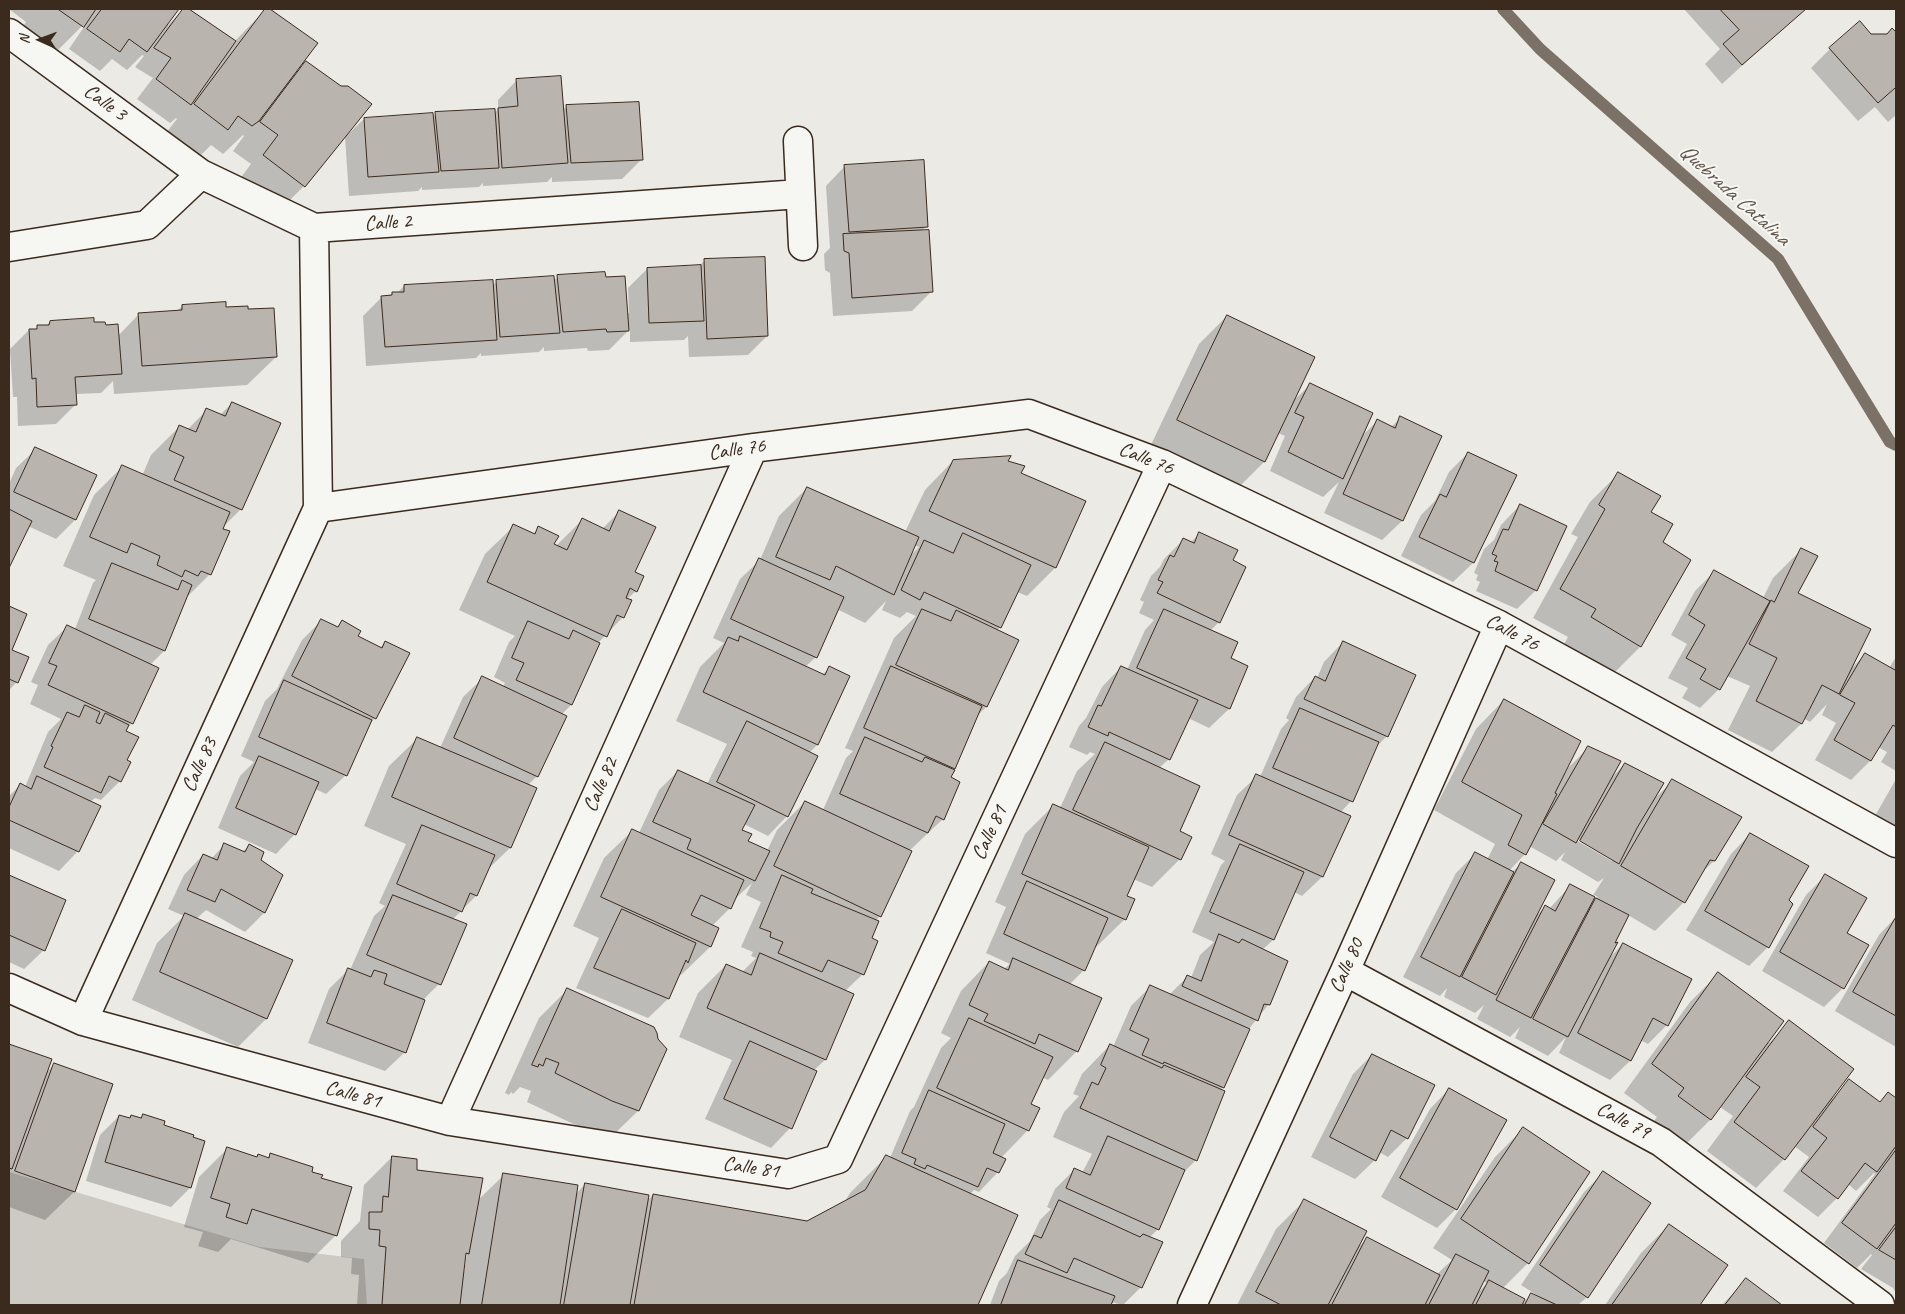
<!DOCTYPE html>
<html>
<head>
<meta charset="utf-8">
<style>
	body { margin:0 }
	#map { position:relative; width:1905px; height:1314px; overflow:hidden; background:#ebeae5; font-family:Caveat,sans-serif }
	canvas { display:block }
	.frame { position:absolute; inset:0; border:10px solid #3b2a1e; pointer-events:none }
	.north { position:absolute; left:15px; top:15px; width:50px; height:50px; -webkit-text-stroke:4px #f6f6f2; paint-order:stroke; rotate:272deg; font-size:14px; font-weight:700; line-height:20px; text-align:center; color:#3b2a1e }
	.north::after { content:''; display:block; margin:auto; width:18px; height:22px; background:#3b2a1e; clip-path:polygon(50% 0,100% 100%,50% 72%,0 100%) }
</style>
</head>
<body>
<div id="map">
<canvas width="1905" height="1314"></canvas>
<div class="frame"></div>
<div class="north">N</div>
</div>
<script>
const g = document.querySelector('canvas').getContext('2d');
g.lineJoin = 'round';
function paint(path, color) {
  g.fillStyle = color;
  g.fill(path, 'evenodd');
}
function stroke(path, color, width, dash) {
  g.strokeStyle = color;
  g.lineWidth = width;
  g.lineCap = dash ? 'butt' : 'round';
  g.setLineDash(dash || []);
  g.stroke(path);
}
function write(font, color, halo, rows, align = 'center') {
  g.font = font + ' Caveat,sans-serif';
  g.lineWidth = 4;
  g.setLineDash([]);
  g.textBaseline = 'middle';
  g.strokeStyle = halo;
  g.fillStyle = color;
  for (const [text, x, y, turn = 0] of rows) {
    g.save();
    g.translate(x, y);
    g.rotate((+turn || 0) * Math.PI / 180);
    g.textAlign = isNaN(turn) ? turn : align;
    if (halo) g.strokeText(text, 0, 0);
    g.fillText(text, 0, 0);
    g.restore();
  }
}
const green = new Path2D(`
	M9,1172L260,1247L364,1259L367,1305H9Z`);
const shadow = new Path2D(`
	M9,9H177L167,24L168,25L184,9H187L235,41L266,9H268L316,43L292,75L293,76L306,63L304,186L276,214L236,184L251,164L233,151L244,136L243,135L223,154L211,145L199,157L166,133L177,119L176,118L170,123L137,99L153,78L135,67L144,56L142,55L127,70L112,59L100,71L69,49L86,24L85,23L54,54L21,30L26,22Z
	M1684,9H1804L1722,84L1705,64L1720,49Z
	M1892,29L1896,34V115L1888,122L1875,107L1858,121L1811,68L1830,49L1870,35L1886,36Z
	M517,80L562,111L566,107L642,159L622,179L552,182V177L547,182L483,186V183L479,187L422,190V187L418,191L349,196L345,137L364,119L432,118L436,114H494L498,109V100Z
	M845,166L927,226L921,232L932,291L912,311L833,316L830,273L825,270L824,254L830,248L826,186Z
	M705,260L767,336L748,355L689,357L688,336L684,340L630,342V329L609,350L588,351L587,348L544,351V347L539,352L481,356V353L476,358L366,366L363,316L382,297L397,293L404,286H492L497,281H553L558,277L605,278L627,313H629L628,288L647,269L698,267Z
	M182,306L224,309L276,357L247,385L114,394L113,381L101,393L75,394L76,404L56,424L18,426L17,397H13L10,349L29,330H35L38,327L46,326L50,322L93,324L118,336L139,314L176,312Z
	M1227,316L1293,401L1310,385L1360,438L1377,421L1391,427L1401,418L1440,437L1402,521L1382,540L1324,513L1339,482L1323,497L1270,471L1285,436L1278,433L1264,462L1236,490L1149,449L1199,344Z
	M232,403L241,509L222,528L210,574L185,599L164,651L150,665L157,668L132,723L126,729V761L120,781L101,800L95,798L90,802L78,851L59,871L9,848V796L20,785L25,787L48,732L61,719L30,704L38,685L31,682L48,645L68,626L75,629L93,583L96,580L63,566L94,495L122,467L142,476L151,455L180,426L187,430L207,410L220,415Z
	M36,449L75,520L56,539L28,526L9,565V484L16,468Z
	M1468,453L1515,476L1473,563L1453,582L1401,556L1421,515L1435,501L1449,472Z
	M953,461L1007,462L1019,474L1085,502L1055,568L1027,596L1017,592L1000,627L997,631L986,707L976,717L951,770L943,819L909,851L880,916L875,921L863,974L845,991L853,995L825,1060L813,1071L816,1072L790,1128L771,1148L705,1119L732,1060L679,1037L698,993L726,965L742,972L756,958L751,956L753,952L741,947L761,902L746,895L752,883L735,899L730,908L712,926L718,929L710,947L681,975L679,974L668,999L648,1018L576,988L599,938L573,926L604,858L633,830L639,833L659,790L678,771L707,784L727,744L676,721L700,667L724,643L713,638L740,579L760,560L779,516L807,488L905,532L925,490ZM914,545L919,547L909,557ZM886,601L882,610L900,618L907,612L916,616L894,638L845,748L853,751L846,758L823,810L805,802L777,830L767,851L746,842L740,830L744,824L768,836L787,816L809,753L817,745L849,677L830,668L822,675L805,667L816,657L837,609L865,623Z
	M1618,474L1650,513L1661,543L1689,560L1640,647L1612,675L1563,646L1568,637L1533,618L1578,537L1571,534L1590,502Z
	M1520,505L1536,590L1517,609L1476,591L1480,582L1476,580L1478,575L1474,573L1484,549L1494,540L1501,525Z
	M619,512L634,573L636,591L627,599L623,617L599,642L571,705L561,715L537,776L528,785L510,848L486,871L476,896L452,920L439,984L423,1000L405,1052L385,1071L308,1043L329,989L348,970H350L374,916L385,906L379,903L406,844L364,826L389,766L418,738L440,748L463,697L483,678L503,687L505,683L494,677L509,642L515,636L459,610L485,554L514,526L532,535L539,528L556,546L582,520L602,529Z
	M1199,534L1231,561L1219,622L1210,631L1229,659L1247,667L1229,709L1209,728L1188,718L1169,759L1159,768L1178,832L1180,859L1152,887L1133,879L1126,896L1125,919L1096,947L1094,946L1084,970L1069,985L1100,999L1077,1051L1048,1080L1042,1077L1029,1104L1028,1130L1001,1158L998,1172L979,1192L974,1190L969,1195L1016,1216L977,1305H357L359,1275L351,1274L352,1258L341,1257V1241L360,1221L364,1185L392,1157L416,1171L477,1201L504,1175L576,1194L585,1184L647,1201L653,1195L807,1222L844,1203L850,1193L886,1157L890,1158L910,1111L914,1107L941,1048L951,1038L941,1033L961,991L989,962L1004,969L1010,964L986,953L1006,907L995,902L1025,834L1053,806L1060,808L1077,771L1095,754L1090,752L1087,755L1069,747L1079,726L1086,718L1102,687L1121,667L1127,670L1145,630L1154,620L1139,613L1144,602L1140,600L1151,576L1160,567L1164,559L1183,540L1190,543ZM467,1254L464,1272H462L464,1257Z
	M1802,549L1797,594L1851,669L1865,654L1889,668L1896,657V771L1881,762L1887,752L1878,747L1870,761L1851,780L1815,760L1836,723L1822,715L1827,704L1810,722L1803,718L1801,724L1772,752L1728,730L1750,686L1727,676L1719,689L1700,708L1682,698L1688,688L1668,678L1687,644L1671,635L1695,591L1714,572L1763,598L1773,578Z
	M9,607L26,615L10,651L17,682L9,690Z
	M321,621L336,628L342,622L357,637L380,648L385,642L375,718L368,726L346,775L326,794L315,789L295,834L276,854L218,828L240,776L254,762L241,756L265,701L277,689L302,640Z
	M1343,642L1387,736L1375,748L1351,801L1340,813L1349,817L1322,877L1302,896L1294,892L1273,940L1262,950L1269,1004L1248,1030L1223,1087L1220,1090L1196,1160L1182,1174L1158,1229L1149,1238L1141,1287L1123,1305L1111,1302L1110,1305H990L999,1281L1007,1273L1015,1256L1030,1241L1040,1220L1051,1209L1047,1207L1055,1189L1074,1170L1082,1173L1092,1154L1053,1137L1064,1112L1079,1096L1073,1094L1082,1074L1110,1045L1113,1047L1131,1006L1150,987L1169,995L1188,976L1191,978L1200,955L1214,942L1192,932L1221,865L1225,861L1211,854L1237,795L1257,776L1260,777L1281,729L1289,720L1286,718L1296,697L1315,677L1317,678L1324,662Z
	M1504,700L1565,774L1569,767L1589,747L1610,779L1625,764L1655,798L1673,781L1714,861L1699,875L1684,902L1655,931L1628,915L1613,945L1608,959L1623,944L1667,1025L1648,1044L1640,1040L1630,1061L1610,1080L1559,1053L1566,1037L1548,1056L1515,1038L1520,1027L1510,1037L1477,1019L1484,1005L1475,1013L1444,997L1447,988L1440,996L1403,977L1456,873L1475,854L1487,860L1495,844L1434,810L1476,729ZM1575,837L1612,859V861L1574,839ZM1529,846L1556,861L1565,852L1561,860L1598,882L1604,878L1592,897L1570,886L1549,909L1545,907L1534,918L1521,864L1512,872L1509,871L1525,854ZM1594,895L1598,897L1589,906Z
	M1896,779V829L1875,816Z
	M1750,834L1787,901L1768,947L1749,966L1686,930L1731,854Z
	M224,845L242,852L249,846L259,860L281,875L264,913L245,932L206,910L196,919L291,961L266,1019L238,1047L132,1000L157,943L184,916L168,909L184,875L203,855L211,859Z
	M9,876L65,900L44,950L24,969L9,962Z
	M1825,876L1846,933L1843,988L1824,1007L1762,971L1806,895Z
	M1896,917V1047L1835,1011L1879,935Z
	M1718,974L1769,1043L1790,1022L1832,1099L1850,1081L1879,1103L1888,1093L1896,1100V1293L1893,1288L1861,1269L1872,1255L1871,1254L1857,1268L1824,1243L1875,1174L1874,1173L1856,1191L1848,1184L1837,1198L1818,1217L1783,1191L1809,1157L1794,1146L1784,1159L1756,1188L1707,1151L1733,1116L1720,1107L1710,1120L1682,1148L1651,1125L1657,1117L1624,1093L1690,1002Z
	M568,989L638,1111L609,1139L584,1129L527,1102L531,1091L520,1087L513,1094L511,1092L509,1095L505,1093L539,1018Z
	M9,1045L51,1060L46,1073L54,1065L112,1085L74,1192L45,1220L9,1207Z
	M1372,1055L1407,1138L1388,1157L1379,1152L1375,1160L1355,1179L1311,1157L1353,1074Z
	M1449,1089L1456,1209L1437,1228L1381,1197L1430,1109Z
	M119,1116L129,1119L131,1116L139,1119L143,1116L163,1126L190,1188L171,1207L86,1181L100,1135Z
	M1523,1129L1588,1172L1528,1263L1503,1288L1522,1304L1531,1295L1538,1298V1296L1521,1285L1584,1192L1603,1173L1587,1297L1578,1305H1237L1276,1229L1305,1200L1356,1250L1367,1238L1436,1275L1452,1260L1433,1248L1495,1157ZM1483,1281L1487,1283L1477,1294Z
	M227,1149L256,1158H267L270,1155L320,1179L336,1235L308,1263L231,1239L218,1252L198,1246L203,1232L184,1227L199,1177Z
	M1669,1225L1726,1265L1698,1305H1605L1641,1253Z
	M1746,1280L1780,1305H1722Z`);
const stream = new Path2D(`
	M1503,9L1540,49L1778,259L1890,442L1896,445`);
const building = new Path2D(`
	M58,9H96L84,27Z
	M102,9H179L147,52L129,39L120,52L87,29Z
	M183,9H189L236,41L191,105L156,79L171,58L154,48Z
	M265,9H270L318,43L259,121L252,126L238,116L228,130L194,104Z
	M1720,9H1806L1742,65L1723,44L1739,30Z
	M1860,21L1871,34H1887L1892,28L1896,32V90L1895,88L1878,103L1829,48Z
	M306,61L341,86H348L372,104L305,187L263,155L278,135L260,122Z
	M561,76L568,163L502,168L498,108L518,106L516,79Z
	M639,102L643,160L571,163L566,105Z
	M495,109L499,168L441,171L435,112Z
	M433,113L439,172L368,177L364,118Z
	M924,160L928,227L849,232L844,165Z
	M929,230L933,292L852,298L849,253L844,251L843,234Z
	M765,257L768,336L707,339L704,259Z
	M701,265L704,321L649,323L647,268Z
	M605,272L606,277L625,276L629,331L607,332L606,329L563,332L557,275Z
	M554,276L560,333L500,337L496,280Z
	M493,280L497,340L385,347L381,296L392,295V292H404V285Z
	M226,302V307L248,306V309L274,308L277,357L142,366L138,313L182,310V305Z
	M1227,315L1315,357L1265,462L1177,420Z
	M94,318V322H105L106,325L118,324L122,374L75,377L77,405L37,407L36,378L32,379L29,329H37V325H49L50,321Z
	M1310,383L1373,413L1343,479L1288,452L1304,417L1295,413Z
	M232,402L281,423L242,510L174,480L184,457L169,450L179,425L196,432L206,408L225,416Z
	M1400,416L1442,436L1403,521L1343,494L1377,419L1395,428Z
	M35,447L97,475L76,520L14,492Z
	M1468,452L1517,475L1474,563L1419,537L1440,494L1446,497Z
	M1011,456L1008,461L1025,466L1021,473L1086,501L1056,568L929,511L953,460Z
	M122,465L230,512L223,529L230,531L211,575L201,571L198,576L185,570L182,577L157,565L160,556L131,543L127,553L90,537Z
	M1618,472L1661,496L1651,512L1673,524L1663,542L1691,560L1641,647L1591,617L1596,609L1560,589L1605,509L1599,505Z
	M807,487L919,537L894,595L836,566L830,580L776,557Z
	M1520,504L1567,526L1537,591L1495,571L1498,562L1494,561L1497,556L1492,554L1503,529L1508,530Z
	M9,509L32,521L9,568Z
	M619,510L656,527L635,572L644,576L637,592L630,588L626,598L632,600L624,618L617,615L607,637L487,582L513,524L535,534L538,526L559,536L554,544L567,550L582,518L609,531Z
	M1199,532L1238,550L1233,560L1246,567L1220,623L1157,593L1163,582L1158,580L1170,555L1174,557L1183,538L1194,543Z
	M963,533L1031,565L1001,628L924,592L920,600L901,590L924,540L953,553Z
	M1801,548L1818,556L1798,593L1871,629L1839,694L1822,685L1802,724L1756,701L1777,658L1749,644L1771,600L1774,602Z
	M759,558L844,597L817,658L731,619Z
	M112,563L178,590L182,580L192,585L165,651L89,619Z
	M1714,570L1770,601L1720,690L1700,679L1706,669L1686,658L1705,625L1689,615Z
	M9,606L27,614L12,650L29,657L18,683L9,679Z
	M922,609L951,621L956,610L1019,640L987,707L896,665Z
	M1164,609L1238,642L1231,658L1248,666L1230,709L1137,668Z
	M321,619L338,627L342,620L361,631L358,636L382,648L385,641L410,653L376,719L292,676Z
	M528,621L569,639L573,630L600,643L572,705L516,680L524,663L512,658Z
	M67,625L159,668L133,724L48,685L57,666L49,663Z
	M740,636L825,675L829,666L850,676L818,745L703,692L728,637L738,641Z
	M1343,641L1416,675L1388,737L1304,699L1315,676L1325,681Z
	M1865,653L1895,670L1896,668V727L1893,725L1871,761L1834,740L1855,703L1840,695Z
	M891,666L982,706L955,769L864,728Z
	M1121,666L1198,700L1170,760L1109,732L1108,736L1088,727L1098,705L1101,706Z
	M482,676L567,716L538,777L454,738Z
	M284,680L372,720L347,776L259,737Z
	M1504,699L1581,741L1555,793L1557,794L1526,855L1508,845L1522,815L1462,782Z
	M85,705L100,712L96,722L100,724L105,713L129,725L126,731L139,737L127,760L131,762L121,782L109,776L101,793L44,767L53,747L51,746L67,712L79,717Z
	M1300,708L1379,742L1353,802L1273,768Z
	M747,721L818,756L788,817L717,782Z
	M417,737L537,788L511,848L392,797Z
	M865,737L922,762L925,757L955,770L951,777L960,782L944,820L936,816L928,833L840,794Z
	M1105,742L1200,786L1180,831L1192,837L1181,860L1073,810Z
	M1588,746L1621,761L1576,843L1543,824Z
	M259,756L319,782L296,835L236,808Z
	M1625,763L1664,783L1637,828L1619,864L1580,841Z
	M678,770L755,805L742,830L752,834L748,841L770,851L755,881L687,849L691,839L653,822Z
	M1256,774L1351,816L1323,877L1229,835Z
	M37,776L101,806L79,852L9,820V807L20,783L31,789Z
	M1672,779L1742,817L1715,861L1710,860L1685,903L1621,866Z
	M805,801L912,851L881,917L774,866Z
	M1053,804L1149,847L1127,896L1135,899L1126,920L1022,874Z
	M422,825L495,855L477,896L470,893L462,912L397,884Z
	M632,829L744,880L731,909L701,895L691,915L719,928L711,947L601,897Z
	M1750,833L1809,866L1789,900L1793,904L1769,948L1705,911Z
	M224,843L245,852L249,844L264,852L261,860L283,875L265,913L221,889L215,902L187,890L203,854L217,860Z
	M1240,844L1304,872L1274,940L1210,912Z
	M1475,852L1514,872L1460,977L1421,957Z
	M1521,862L1555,880L1496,995L1462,977Z
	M1825,874L1867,898L1847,933L1869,945L1844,989L1780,952Z
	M9,875L66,900L45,951L9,935Z
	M782,875L813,889L811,893L879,921L872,938L878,941L864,975L828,960L822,972L778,953L783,942L770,937L771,932L760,928Z
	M1027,881L1108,918L1085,971L1004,934Z
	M1570,884L1595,897L1531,1018L1496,1000L1545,905L1555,911Z
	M393,895L467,924L441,985L367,955Z
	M1596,898L1629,915L1615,943L1618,942L1568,1037L1533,1019Z
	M622,909L696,943L688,963L686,960L669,999L594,968Z
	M185,913L293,960L267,1019L160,972Z
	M1896,917V1016L1853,992Z
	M1219,934L1239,943L1242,939L1288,961L1270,1005L1264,1004L1258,1021L1182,986L1187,975L1201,981Z
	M1623,943L1692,979L1668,1026L1653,1018L1631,1061L1578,1033Z
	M760,953L854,994L826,1060L707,1008L726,964L751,975Z
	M1013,958L1102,998L1078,1052L1039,1034L1035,1044L984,1021L988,1014L969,1005L989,961L1008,970Z
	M348,968L371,977L374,970L387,974L384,984L425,1000L406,1053L327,1023Z
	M1718,972L1784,1021L1711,1120L1678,1096L1684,1088L1652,1064Z
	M1150,985L1250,1029L1224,1088L1164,1062L1163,1064L1142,1055L1149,1039L1130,1030Z
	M567,988L654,1027L657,1033L658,1039L667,1049L639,1111L612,1101L555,1073L559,1063L546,1058L543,1066L539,1064L538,1067L532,1065Z
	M969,1018L1053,1057L1031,1104L1040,1108L1029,1131L937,1088Z
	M1789,1020L1854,1069L1785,1160L1734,1122L1760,1087L1746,1077Z
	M750,1041L817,1071L792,1129L724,1099Z
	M9,1044L52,1059L12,1169L9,1168Z
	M1110,1044L1162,1068L1164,1065L1225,1091L1197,1161L1080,1108L1092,1082L1098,1085L1106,1068L1101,1065Z
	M1372,1054L1435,1085L1408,1139L1391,1130L1376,1161L1330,1137Z
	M54,1063L113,1084L75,1192L15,1171Z
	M1849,1079L1880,1102L1888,1092L1896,1098V1146L1877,1172L1865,1163L1838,1199L1801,1171L1827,1138L1813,1127Z
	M1449,1088L1507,1120L1457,1210L1400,1178Z
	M929,1090L1005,1124L993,1153L1006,1159L999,1173L987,1168L978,1187L927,1165L925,1169L914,1164L916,1159L902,1153Z
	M143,1114L165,1121L164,1125L194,1135L193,1137L205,1141L191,1188L105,1162L119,1115L130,1118L131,1115L141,1118Z
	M1523,1127L1590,1172L1529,1264L1461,1219Z
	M1108,1136L1185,1170L1159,1230L1066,1188L1074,1168L1090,1175Z
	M227,1147L257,1157L258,1154L269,1158L270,1153L313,1167L312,1172L323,1175L321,1178L352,1187L337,1236L252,1209L247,1224L226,1217L230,1204L211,1198Z
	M1896,1150V1223L1877,1249L1842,1223Z
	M886,1155L1018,1215L978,1305H634L653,1194L807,1221L865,1190Z
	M392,1156L417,1159V1170L483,1178L469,1254L466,1253L460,1305H382L386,1247L379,1246L380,1230L369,1229V1212H382L383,1196L388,1197Z
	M1603,1171L1651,1203L1588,1298L1540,1265Z
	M503,1173L578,1185L560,1305H482Z
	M585,1183L649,1195L630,1305H564Z
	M1304,1199L1367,1231L1328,1305H1281L1256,1292Z
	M1059,1200L1140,1237L1143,1234L1163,1242L1142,1288L1074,1258L1067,1273L1025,1254L1034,1235L1041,1238Z
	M1669,1224L1728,1265L1700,1305H1612Z
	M1896,1227V1260L1879,1250Z
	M1367,1237L1440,1275L1425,1305H1332Z
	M1456,1254L1489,1271L1472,1305H1429Z
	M1018,1260L1115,1296L1111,1305H1001Z
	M1746,1278L1782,1305H1725Z
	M1489,1280L1525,1299L1522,1305H1476Z
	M1531,1293L1557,1305H1525Z`);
const street = new Path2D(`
	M9,33L201,174L314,228L800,194
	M798,141L803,246
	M9,247L147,225L201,174
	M318,508L753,448L1029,414L1162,464L1499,625L1896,843
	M1345,971L1661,1142L1880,1305
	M9,988L83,1021L450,1121L788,1174L838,1159L1162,464
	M83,1021L318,508L314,228
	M450,1121L753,448
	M1192,1305L1345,971L1499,625`);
const streetNames = [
	["Calle 3",105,103,36],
	["Calle 2",388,223,-4],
	["Calle 76",737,450,-8],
	["Calle 76",1146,459,22],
	["Calle 76",1512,633,28],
	["Calle 83",200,765,-65],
	["Calle 82",601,785,-66],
	["Calle 81",990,833,-65],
	["Calle 80",1347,966,-66],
	["Calle 81",353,1095,15],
	["Calle 79",1623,1121,28],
	["Calle 81",751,1168,8]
];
const waterNames = [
	["Quebrada Catalina",1734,195,42]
];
paint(green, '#cdcac4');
paint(shadow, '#0003');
stroke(stream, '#7c7167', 12);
paint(building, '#bab4ae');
stroke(building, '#3b2a1e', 1);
stroke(street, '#3b2a1e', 31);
stroke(street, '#f6f6f2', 28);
write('21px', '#3b2a1e', '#f6f6f2', streetNames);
write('italic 22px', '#615449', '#f6f6f2', waterNames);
</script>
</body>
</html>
